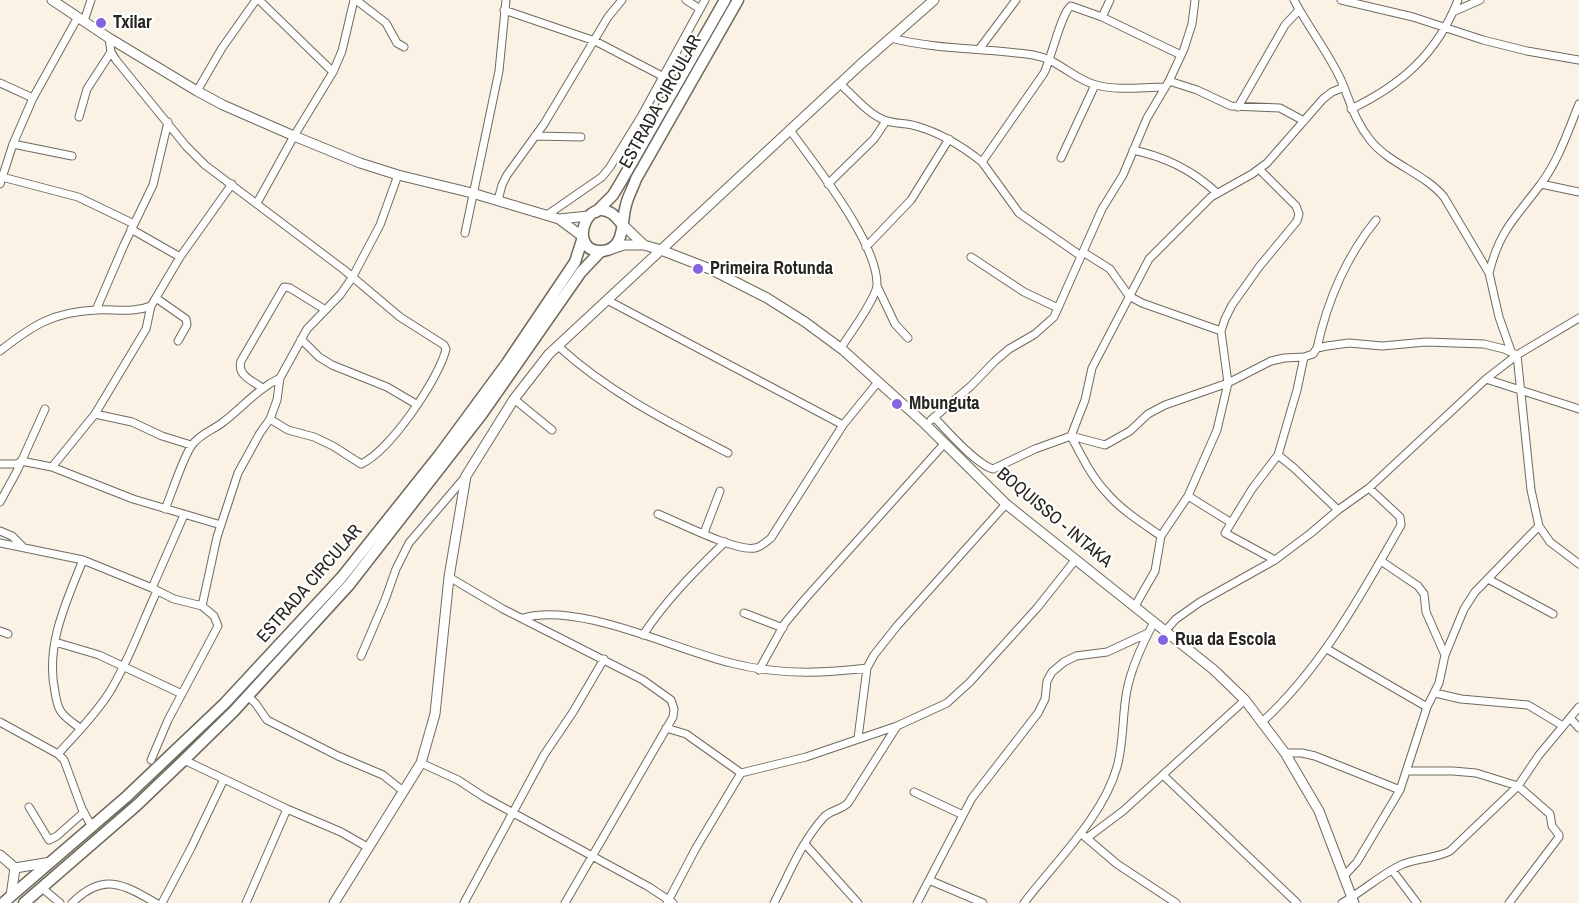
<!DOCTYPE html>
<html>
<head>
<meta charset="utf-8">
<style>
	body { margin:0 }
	canvas { display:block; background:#faf2e5 }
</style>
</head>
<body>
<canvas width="1579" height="903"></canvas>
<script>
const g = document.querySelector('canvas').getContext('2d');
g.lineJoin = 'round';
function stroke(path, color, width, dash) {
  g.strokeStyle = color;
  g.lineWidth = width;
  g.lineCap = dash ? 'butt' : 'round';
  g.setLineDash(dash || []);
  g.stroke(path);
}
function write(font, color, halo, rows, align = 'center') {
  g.font = font + ' "Archivo Narrow",sans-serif';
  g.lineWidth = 4.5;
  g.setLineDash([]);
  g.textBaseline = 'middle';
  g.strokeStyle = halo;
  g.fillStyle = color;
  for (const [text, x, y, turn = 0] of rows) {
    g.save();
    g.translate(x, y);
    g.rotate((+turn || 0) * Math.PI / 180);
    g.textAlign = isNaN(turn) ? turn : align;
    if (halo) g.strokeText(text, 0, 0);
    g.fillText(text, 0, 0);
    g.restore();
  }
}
const street = new Path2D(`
	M259,0L333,72
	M356,0L386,23L397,43L404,47
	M686,0L700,9
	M1294,0C1308,27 1328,52 1341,80C1351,103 1354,120 1371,141C1391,165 1424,173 1444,197L1489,273L1499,317L1511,351
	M1341,0L1413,17L1483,40L1527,51L1579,60
	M504,10L595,41L662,76
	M1453,12L1480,0
	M1102,17L1110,0
	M84,21L91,0
	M109,38L111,52L116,60L186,146L205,165L343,269L400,317L444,345L446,349C439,379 389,452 361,464L333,446L314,437L288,430L270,419
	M891,38C937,50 986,48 1033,55C1058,59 1073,79 1096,85C1118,91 1142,87 1165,87
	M980,48L1016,0
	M1169,81L1197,90L1231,106L1280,108L1304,121
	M0,83L33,98
	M840,84C854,96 867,113 884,120C894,124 906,123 916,126C941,133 962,146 982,162
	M197,91L222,48L256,0
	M1238,107L1285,25L1299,10
	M1351,109C1401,85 1437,54 1458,0
	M79,117L87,89L111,52
	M790,130C815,165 878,243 877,285C876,299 849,335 841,348
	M535,136L581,137
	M13,144L72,156
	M1133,150C1166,157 1192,170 1217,193
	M1061,158L1095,85
	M2,177L78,197L134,224
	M0,184L13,144L33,98L78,17
	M828,184L874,139L886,121
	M1541,184L1579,192
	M498,200L502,185L507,175L544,124L608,17L622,0
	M257,203L294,136L333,72L342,51L354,0
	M547,215L602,177L610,167L642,115L705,0
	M131,229L180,257
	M465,233L499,71L506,0
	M866,247L911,200L949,139
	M1083,252L1110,269L1129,296L1142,303L1221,331
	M1081,256L1019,213L982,162L1044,73C1051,59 1062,11 1071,6L1102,17L1181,55
	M971,257L1024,292L1058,308
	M1489,273C1500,229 1515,219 1540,185C1558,162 1568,131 1579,104
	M877,286L895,324L908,338
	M156,298L186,319L187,325L178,341
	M607,300L843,425
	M96,310L124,245L153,185L168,122
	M301,339L319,357L332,365L387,387L416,404
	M558,346C608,392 668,422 728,453
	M1317,348C1327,302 1346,257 1376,220
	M0,351C33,325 53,312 96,310C116,309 133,313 151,306
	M1486,379L1579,409
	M261,387C251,380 237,375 241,361L284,287L290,288L324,309
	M514,399L552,430
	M95,414L132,422L162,436L191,445
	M934,417C947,431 976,464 993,469L1035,449L1071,436L1105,445L1130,431L1148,414L1165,405L1228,383L1271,361L1284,358L1304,357L1313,354L1317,348L1327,346L1349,343L1382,346L1426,342L1484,344L1504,349L1517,355L1531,490L1539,526L1550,542L1579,564
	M931,420L971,386L995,361L1009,349L1035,334L1054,317L1102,209L1123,175L1147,118L1169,81L1184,49L1192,24L1195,0
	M1278,455L1294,468L1338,510
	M0,464H17L21,461L52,467L133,499L221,525
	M52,467L95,414L146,329L151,306L180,257L232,184
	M1188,496L1230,522
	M0,502L17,471L45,409
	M165,509C172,493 183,457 192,445C200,434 211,431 222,423C242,408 257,389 280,378
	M658,514C678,522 736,552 755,548C761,547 766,542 771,538L843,425L878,382
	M0,531L12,536L22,546
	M704,533L720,491
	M1161,536C1142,523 1121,510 1106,492C1091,476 1081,455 1071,436L1085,400L1092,368L1149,259L1211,197L1252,174L1267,163L1323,99L1332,92L1344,87
	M0,543L83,560L152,588L174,599L202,606L214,616L218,626L168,720L151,760
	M1275,560L1225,533L1252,489L1278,455L1297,390L1304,357
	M1381,561L1418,586L1424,594L1426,612L1445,655
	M449,577L503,609L643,680L671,700L674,709L673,717L565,903
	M1488,579L1553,614
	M152,588L184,515
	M202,606L217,537L238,473L260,433L270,419L277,400L280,378L307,329L340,295L352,278L380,225L398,175
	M1135,606L1155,571L1161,536L1188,496L1217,430L1228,383L1221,331L1225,319L1232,305L1259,267L1297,221L1299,214L1296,206L1259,169
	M744,613L783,628
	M523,618C580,602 673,649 731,663C776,675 821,674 867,668
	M0,631L8,634
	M1165,631L1176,619L1200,602L1275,560L1311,533L1338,510L1369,488L1486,379L1517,355L1579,318
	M643,635C666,600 695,571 725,542
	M55,642L99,655L182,694
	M1327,649L1427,707
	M361,656L385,600L396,569L409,543L466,476
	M759,670L785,623L805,599L944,444
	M1435,693L1461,699L1528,705L1563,726
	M248,696L256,704L267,720L338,756L383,775L403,791
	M1570,718L1579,728
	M0,722L58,754L64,760L82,809L92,827
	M1262,722C1322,667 1361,595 1401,525L1400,517L1369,488
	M666,728L686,734L741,773
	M81,729C74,723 64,718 60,710C57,705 56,698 55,692C45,646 66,602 83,560
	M858,738L867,668L874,655L897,626L1006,504
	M1285,753H1302L1315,756L1400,790
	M58,754C76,734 95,715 109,693C129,661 141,625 157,591
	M184,760L287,809L341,832L369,848
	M421,763L458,780L484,797L649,887L673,903
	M1407,771H1453L1476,773L1518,786L1550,814L1552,826L1559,835V837L1509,903
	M1163,775L1297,903
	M914,792L963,815
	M29,807L49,840L57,836L84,812
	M1084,836L1117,864L1176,903
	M1087,838L1123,811L1245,700
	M805,844L858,903
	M1392,870L1417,903
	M1345,875L1357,862L1400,790L1427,707L1439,683L1445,655L1464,609L1475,592L1539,526
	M929,880L983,903
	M42,888L60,903
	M72,903C103,872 123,884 156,903
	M162,903L191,848L224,779
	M246,903L287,809
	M464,903L544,755L573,712L604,659
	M667,903L696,848L741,773L806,757L897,726L947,703L970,682L1037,608L1076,559
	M774,903C789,874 802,841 824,817C831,810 841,810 848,803L897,726
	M917,903L972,798L1038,713L1045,699L1047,681L1052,672L1064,662L1076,656L1107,652L1148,633
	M1024,903C1055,862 1103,817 1117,767C1124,742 1122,715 1127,690C1131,669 1144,641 1154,622
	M1342,903C1362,892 1380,875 1401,865C1416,858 1435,859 1450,851L1518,786L1539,755L1579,707`);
const secondary = new Path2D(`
	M52,0L109,38L197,91L223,105L294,136L360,163L398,175L472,193L559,219L589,216
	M559,219L583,237
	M621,223L644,245
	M609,250L624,245H644L661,250L710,269L767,298L805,322L843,350L925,424L1006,504L1214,670L1245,700L1285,753L1319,811L1354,903
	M0,855L15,868
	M15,868L51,862
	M11,896L15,868
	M334,903L421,763L435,714L449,577L466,476L514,399L549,354L861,64L934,0`);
const primary = new Path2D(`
	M596,212L613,195L622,180L725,0
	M621,223C590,181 563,254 603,251C626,248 621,221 626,205C628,196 633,188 636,179L738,0
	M3,903L125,798L225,703L341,578L440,454L507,363L575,262L583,237
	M24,903L137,805L184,760L234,711L349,585L482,414L581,272L601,251`);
const markers = [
	[101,23,6,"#8464df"],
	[698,269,6,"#8464df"],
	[897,404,6,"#8464df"],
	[1163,640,6,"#8464df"]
];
const poiNames = [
	["Txilar",113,23],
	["Primeira Rotunda",710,269],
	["Mbunguta",909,404],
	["Rua da Escola",1175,640]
];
const streetNames = [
	["ESTRADA CIRCULAR",661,102,-61],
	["BOQUISSO - INTAKA",1054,518,40],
	["ESTRADA CIRCULAR",310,584,-49]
];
stroke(street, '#706a5e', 9);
stroke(secondary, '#706a5e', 11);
stroke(primary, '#706a5e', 13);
stroke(street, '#fff', 7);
stroke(secondary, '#fff', 9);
stroke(primary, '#fff', 10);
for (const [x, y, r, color] of markers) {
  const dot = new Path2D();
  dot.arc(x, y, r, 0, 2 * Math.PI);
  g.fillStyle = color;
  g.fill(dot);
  stroke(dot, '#fff', 2);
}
write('bold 18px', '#27241f', '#fff', poiNames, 'left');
write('18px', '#27241f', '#fff', streetNames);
</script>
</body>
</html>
